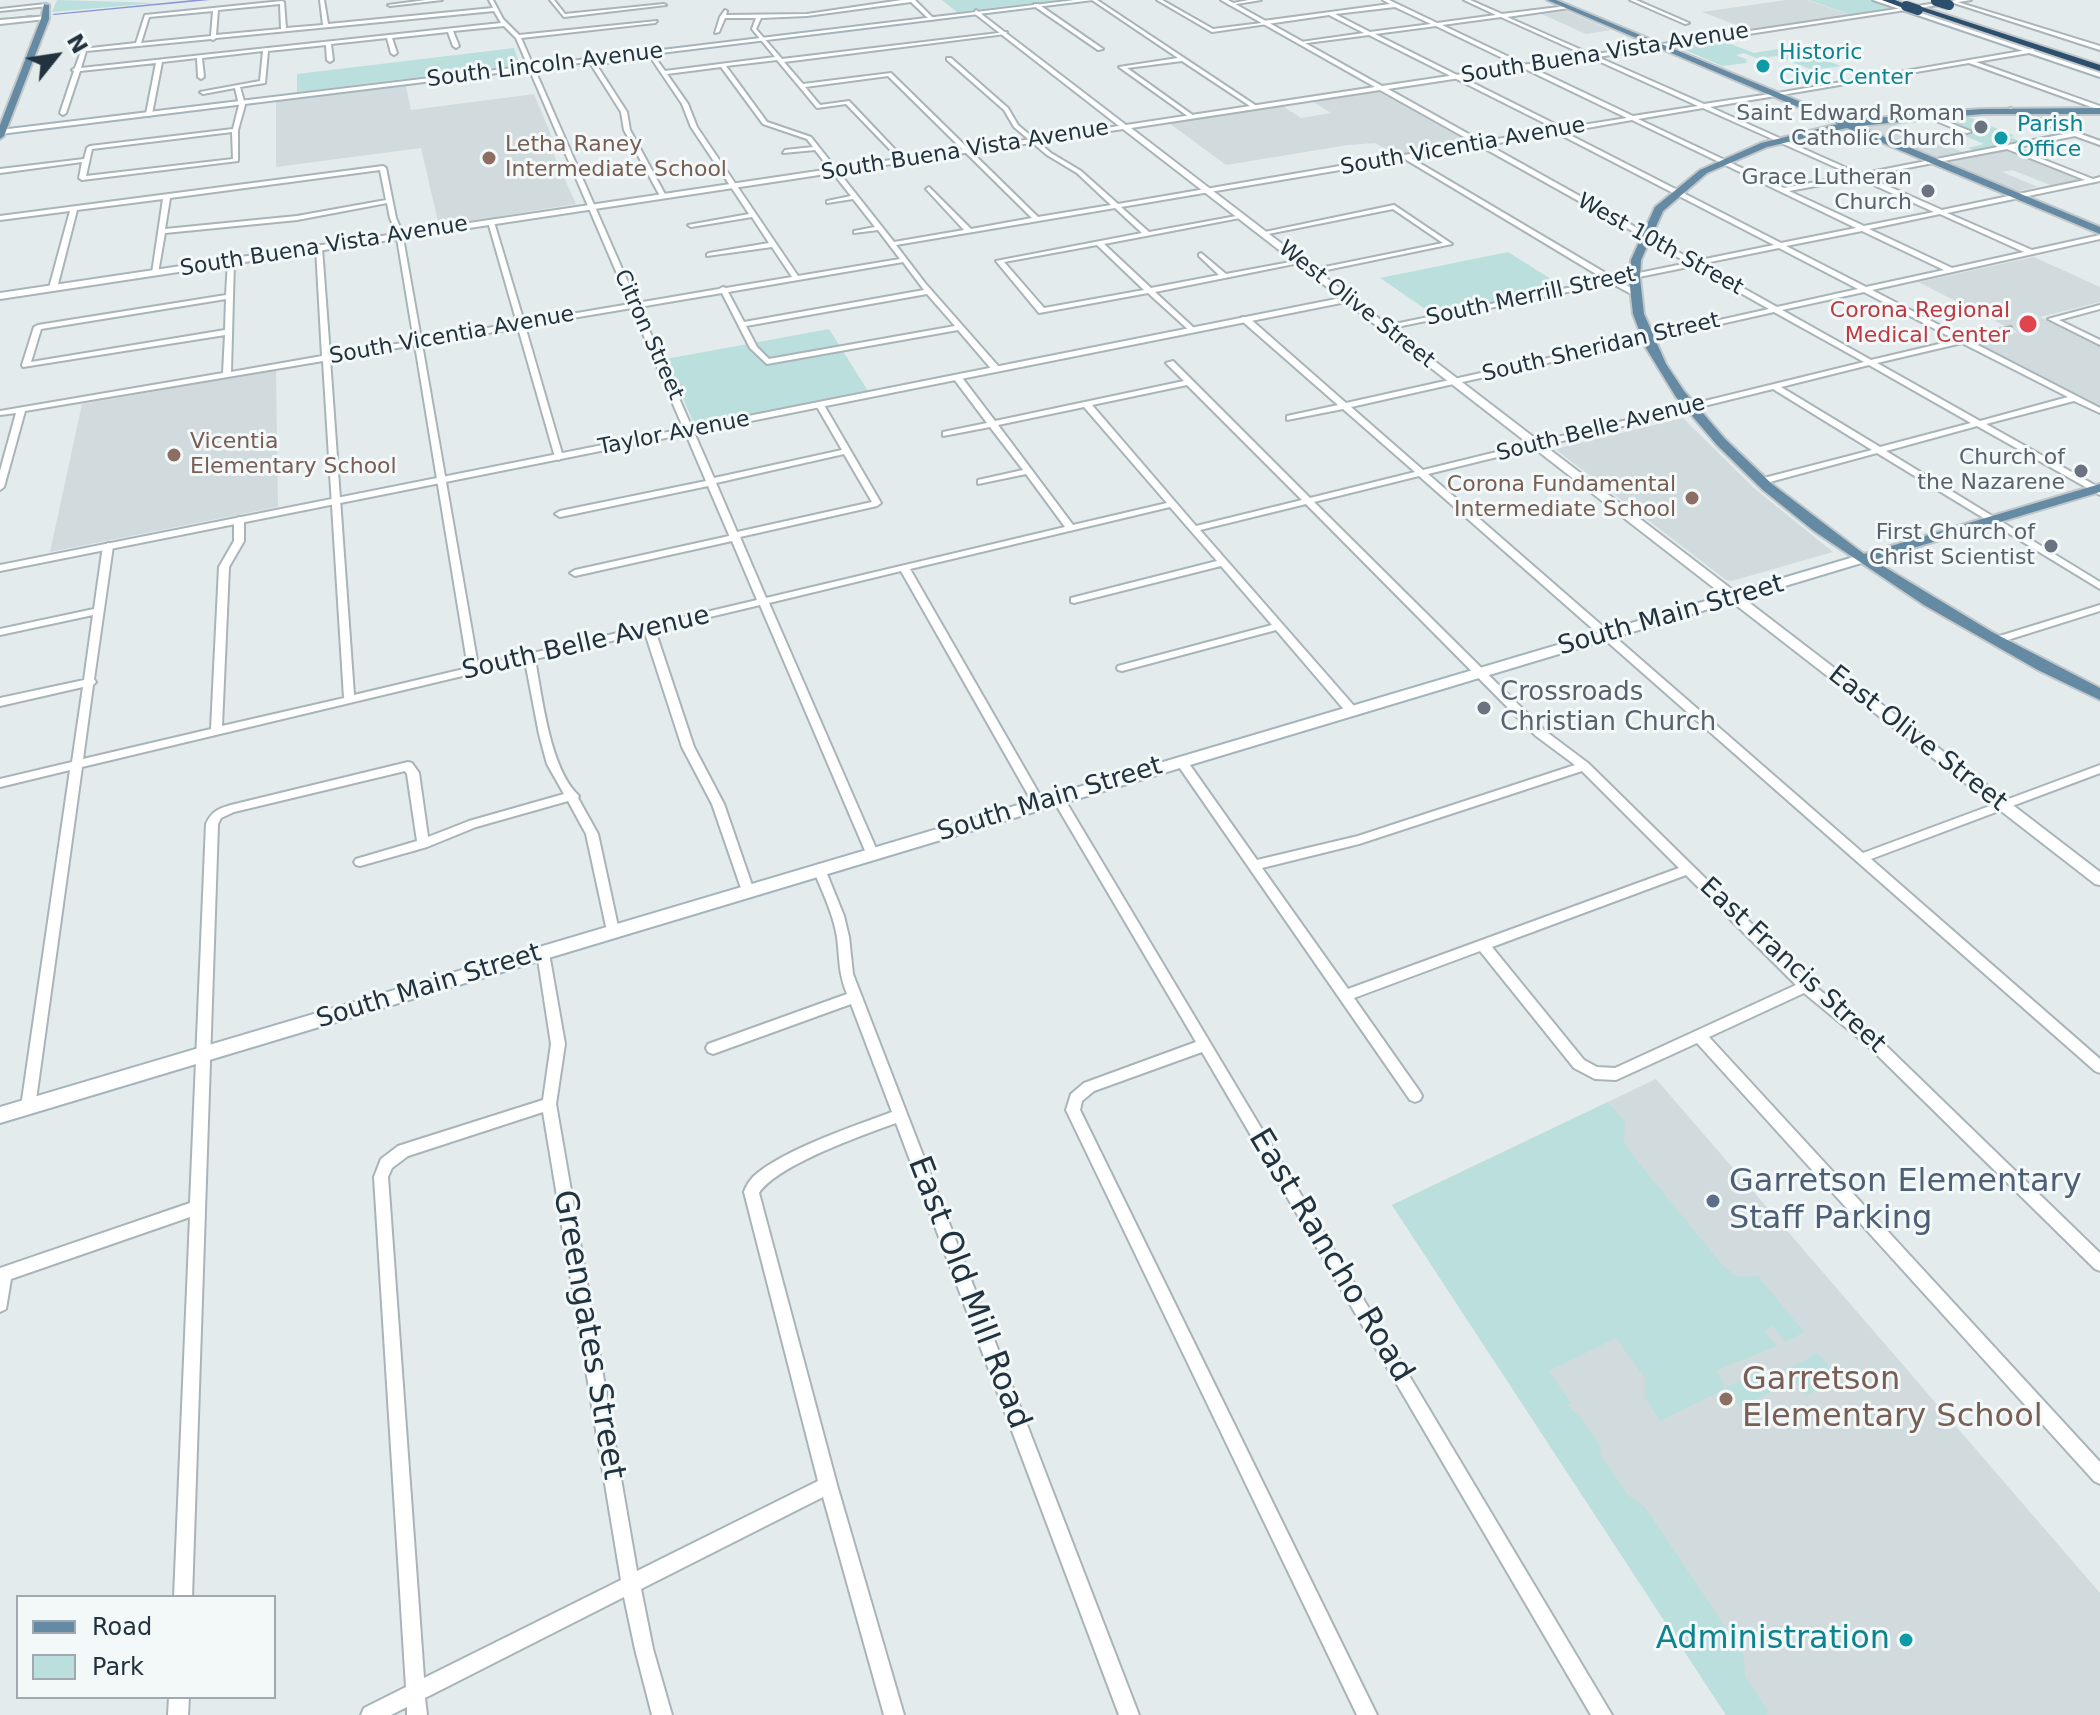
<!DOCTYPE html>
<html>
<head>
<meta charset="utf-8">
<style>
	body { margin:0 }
	#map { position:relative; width:2100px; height:1715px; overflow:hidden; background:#e3ebed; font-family:"DejaVu Sans",sans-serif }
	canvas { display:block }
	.legend { position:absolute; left:16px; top:1595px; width:260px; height:104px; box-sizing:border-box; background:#f3f8f9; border:2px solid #9fa9af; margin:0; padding:10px 14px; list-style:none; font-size:24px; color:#22333f }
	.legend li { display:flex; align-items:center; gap:16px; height:40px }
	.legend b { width:40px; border:2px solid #9fa9af }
	.north { position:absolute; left:16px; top:16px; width:80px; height:80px; -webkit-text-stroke:6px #f3f8f9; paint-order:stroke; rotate:60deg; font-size:22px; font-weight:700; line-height:32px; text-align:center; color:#22333f }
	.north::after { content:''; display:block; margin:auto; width:28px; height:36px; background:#22333f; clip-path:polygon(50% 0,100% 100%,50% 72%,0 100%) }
</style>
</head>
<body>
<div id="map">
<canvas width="2100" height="1715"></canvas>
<ul class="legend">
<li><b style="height:10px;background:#658aa4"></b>Road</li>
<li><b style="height:22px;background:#bbdfdd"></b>Park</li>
</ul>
<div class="north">N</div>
</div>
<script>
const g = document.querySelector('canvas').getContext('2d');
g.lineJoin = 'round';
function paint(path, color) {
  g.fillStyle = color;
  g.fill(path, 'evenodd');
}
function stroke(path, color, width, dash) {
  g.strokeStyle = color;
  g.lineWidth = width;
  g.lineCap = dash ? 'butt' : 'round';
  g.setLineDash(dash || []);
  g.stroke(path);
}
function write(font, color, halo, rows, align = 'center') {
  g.font = font + ' "DejaVu Sans",sans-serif';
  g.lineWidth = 6;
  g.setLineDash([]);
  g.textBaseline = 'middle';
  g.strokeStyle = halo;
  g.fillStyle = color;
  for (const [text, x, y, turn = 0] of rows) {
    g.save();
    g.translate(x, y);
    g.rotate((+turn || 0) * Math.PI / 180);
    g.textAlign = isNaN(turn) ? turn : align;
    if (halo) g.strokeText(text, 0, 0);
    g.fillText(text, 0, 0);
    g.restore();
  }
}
const built = new Path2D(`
	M1786,0H1807L1850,15L1750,30L1702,12Z
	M1562,11H1566L1611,30L1586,34L1539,13Z
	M406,86L411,110L534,94L554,142L549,144L576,204L439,226L421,148L276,167V101Z
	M1377,91L1467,141L1395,155L1375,143L1348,145L1226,165L1169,123L1281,105L1301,118L1331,113L1312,101Z
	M1888,121L1965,153L1934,157L1859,126Z
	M2004,150L2082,178L2091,177L2100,183L2093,185L2082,180L2053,186L2012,170L2002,172L2038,187L2018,191L1947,162Z
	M2034,257L2100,287V302L2040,317L2100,347V407L1975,343L2017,332L1918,282Z
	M276,370L278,507L50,552L82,404Z
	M1683,418L1754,488L1833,552L1732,581L1726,580L1555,449Z
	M1656,1079L2100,1593V1715H1726L1392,1205Z`);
const green = new Path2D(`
	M57,0L157,3L52,12Z
	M942,0H1058L957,12Z
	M1809,0H1870L1893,9L1851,15Z
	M1720,40L1754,53L1790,47L1841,66L1813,70L1776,56L1759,59L1744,53L1736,55L1748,60L1745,61L1747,63L1722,66L1676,46Z
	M514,48L520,65L297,92V74Z
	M1975,114L1966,116L2011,134L2014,136L2010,137L2022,142L1975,151L1968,148L1984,144L1963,135L1978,133L1937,118Z
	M1508,252L1565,288L1434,315L1380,278Z
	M829,329L868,391L698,425L694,424L666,359Z
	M1608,1102L1625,1122L1624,1140L1626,1147L1723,1266L1738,1277L1758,1276L1804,1332L1785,1342L1773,1326L1764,1331L1777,1346L1716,1371L1724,1384L1723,1390L1660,1421L1645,1398V1378L1616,1338L1549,1371L1571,1403L1567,1405L1582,1419L1602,1449L1599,1453L1629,1496L1644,1506L1744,1655L1745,1676L1769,1713L1765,1715H1726L1392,1205Z
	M1818,1353L1839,1379L1806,1396L1786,1370Z
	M1759,1371L1775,1390L1741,1408L1725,1388Z`);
const canal = new Path2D(`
	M193,0H210L54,15L52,14Z
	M33,15L31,17L0,21V19Z`);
const minor = new Path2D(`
	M320,0H324L328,24L493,8L489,0H493L503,19L519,35L657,21L655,23L521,38L637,303L719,289L723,287L726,288L792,277L772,247L707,256V254L709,253L769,243L752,217L691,227L688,225L749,214L691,127L682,104L651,58L596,64L627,112L630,130L666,196L663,198L660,196L624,130L621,112L590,63L649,55L646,51L649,49L665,71L775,57L752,29L756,18H725L719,32L715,33L720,17L725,10L727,11L726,15L807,14L902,0H915L934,19L930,20L911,2L807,16L761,18L756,29L782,59L1007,32L1005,34L784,62L803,84L891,73L1038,217L1111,205L1077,173L1047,155L1014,127L1004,110L947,60V58H951L1008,108L1018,125L1051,153L1081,171L1118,204L1556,129L1369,35L1299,44L1301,42L1364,33L1329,15L1212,32L1157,0H1162L1213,29L1262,23L1263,21L1390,4L1383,0H1389L1437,23L1496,15L1464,0H1470L1502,14L1567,6L1569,8L1507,17L1704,104L1777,93L1775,96L1710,107L1860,174L2069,133L2008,111L2010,108L2100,141V145L2075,136L2014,148L2093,179L2100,177V181L1947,213L2032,250L2100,235V239L1872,290L1964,338L2011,327V331L1970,341L2100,408V413L2074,401L1986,424L2100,488V495L1977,426L1886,451L2100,582V589L1877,453L1766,483H1760V479L1872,450L1773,389L1428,474L1863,853L2100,765V773L1871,859L2100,1059V1073L2095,1071L1419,476L1314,502L1544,730L1588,763L1816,987L1877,1037L2100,1253V1271L2095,1269L1867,1045L1804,993L1709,1037L2100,1462V1484L2094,1481L1697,1043L1616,1080L1595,1079L1574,1068L1480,951L1354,998L1420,1092L1422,1096L1420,1100L1415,1102L1410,1100L1175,761L1181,757L1185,758L1257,860L1358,836L1575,765L1536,736L1306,504L1200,530L1355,707L1356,710L1355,713H1347L1276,630L1122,671L1118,670L1117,668L1118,666L1272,625L1221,566L1074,603L1071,602V598L1217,561L1170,507L910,569L1045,804L1043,807H1035L901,571L769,603L878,853L876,856H868L866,853L760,605L655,630L694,747L724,804L754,891L752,894H744L742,891L712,804L682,747L645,633L535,659C542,697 550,770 579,796L578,798L598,834L619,931L617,934H609L607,931L586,834L568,801L476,827L427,847L360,866L356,865L354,862L356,859L417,841L407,774L405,771L234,812L221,818L218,824L192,1597H174L190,1217L11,1279L6,1309L0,1312V1268L190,1203L206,824C212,811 218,809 231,805L408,762L412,763L419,773L428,837L469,821L564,794L547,764L539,734L525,661L82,767L35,1107L33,1111L28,1113L23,1111L21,1107L70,770L0,787V779L72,762L83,687L0,706V698L84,680L93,615L0,635V629L94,609L103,546L108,543L111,544L113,546L94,679L96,682L93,685L83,759L211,729L219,567L234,541V520L239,517L244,520V541L229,567L222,726L344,698L323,361L25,411L4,487L0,490V471L16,413L0,415V411L223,373L225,335L23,367L22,365L34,327L38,325L226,295L228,261L231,259L234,261L231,372L322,356L316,248L319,246L322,248L330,355L414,341L396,232L390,218L387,203L297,220L165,233L158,273L155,275L152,273L163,199L77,210L57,288L53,290L49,288L70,211L0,220V216L383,166L386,168L396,218L402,232L421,339L517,323L488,222L491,220L494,222L524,322L630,304L516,38L504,26L453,31L459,46L456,48L453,46L448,32L392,38L397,53L394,55L391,53L387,38L331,44L333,60L330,62L327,60L326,45L268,51L265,83L240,87L245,105L238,130V161L82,180L79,178L82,162L0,173V169L84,159L87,148L90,146L233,129L239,105L235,88L203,94L200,92L260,81L263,51L202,58L204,77L201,79L198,77L197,58L162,62L152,114L149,116L146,114L156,63L80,71L66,113L63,115L60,113L74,71L72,70L75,68L82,49L136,43L145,15L282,1L284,2L286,28L323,25ZM280,4L281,29L216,35L218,10ZM1395,7L1431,24L1370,32L1335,14ZM213,11L211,36L141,43L149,17ZM494,11L501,23L81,68L86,51L211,39L213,40L216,38ZM1501,17L1698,106L1633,116L1442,25ZM1436,26L1627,118L1563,128L1375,34ZM777,60L817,108L846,104L902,162L904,159L849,101L820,105L805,87L888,76L1032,218L971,229L929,187L926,189L927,190L964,230L894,242L811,137L767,122L726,66ZM721,67L763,124L807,139L813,147L785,150L783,153L815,150L851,196L827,201V203L853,199L875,227L854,231V233L878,230L900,259L798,276L697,127L688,104L667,74ZM1703,108L1853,175L1784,188L1638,119ZM1632,120L1856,228L1781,243L1564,132ZM232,132L233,159L86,176L92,149ZM1557,133L1774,245L1695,261L1643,233L1640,235L1641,236L1688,263L1614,278L1411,158ZM2007,149L2085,180L1942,210L1865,176ZM1405,159L1606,280L1385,326L1381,328L1382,330L1611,283L1635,296H1638V292L1619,281L1693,266L1769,309L1346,403L1248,317H1242V321L1338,405L1287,416V420L1343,409L1415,472L1310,498L1173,361L1166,363L1184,381L995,421L960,375H954V379L987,423L943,432V436L990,427L1023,470L978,480V484L1026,474L1065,527L766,598L740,537L877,506L881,503L824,405L820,403L816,405L842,450L714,478L639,307L722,293L750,348L767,364L958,330L993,371H996L1000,369L999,367L925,283L896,245L1115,208L1142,233L996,261L1039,313L1148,293L1191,332H1194V328L1155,292L1304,262L1301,260L1226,274L1201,253L1199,254V256L1219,275L1151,288L1104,244L1245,217L1242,215L1149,232L1121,207ZM380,170L386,200L297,216L165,229L170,198ZM1858,178L1934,212L1864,226L1789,191ZM1940,214L2024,252L1952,268L1869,229ZM1862,231L1944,270L1866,287L1786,246ZM1097,245L1144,290L1044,308L1004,262ZM1779,248L1858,289L1777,307L1700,264ZM903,262L924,290L744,322L728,292ZM1864,292L1956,340L1871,360L1782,310ZM927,294L955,326L769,359L757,347L746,326ZM226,299L225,330L31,362L41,329ZM632,308L706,481L560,511L555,514L560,517L708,486L729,535V536L575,570L570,573L575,576L732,541L757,600L478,666L422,344L518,328L555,457L559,460L563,457L525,326ZM1774,312L1864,362L1423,470L1351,407ZM1962,343L2068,397L1980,421L1877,363ZM415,345L468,668L354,695L330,359ZM1869,365L1971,423L1880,447L1781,387ZM1187,385L1302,500L1196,526L1092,405ZM1084,407L1167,503L1073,525L998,425ZM844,454L872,502L737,532L716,483ZM1582,771L1679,868L1348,989L1262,868L1359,844ZM1686,875L1796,985L1615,1068L1597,1067L1584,1060L1492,947Z
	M426,0H442L390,6L388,5Z
	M550,0H554L565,14L664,4L666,5L564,17Z
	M1092,0H1097L1258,107L1253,108L1182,61L1127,68L1194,116L1189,117L1119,67L1178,58Z
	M1249,0H1261L1230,5L1228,4Z
	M1630,0H1636L1689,23L1685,24Z
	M1954,1L2100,46V50L1954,3Z
	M46,4L48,6L0,11V9Z
	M1034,4H1038L1103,49L1098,50L1034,6Z
	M1923,112L1970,131L1971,132L1966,133L1921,115Z
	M1394,205L1452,244L1312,273L1309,271L1310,270L1443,243L1393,209L1263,235L1260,233Z
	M2100,305V309L2059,320L2100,340V345L2048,319Z
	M2100,605V611L2001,642H1993L1992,640L1993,638Z
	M1058,794L1062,795L1612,1715H1591L1202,1052L1094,1091L1082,1101L1080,1110L1377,1715H1357L1066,1110L1071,1094L1084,1083L1196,1042L1052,798Z
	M819,864L823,866L825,869L844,916L849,937L853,974L1139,1715H1119L896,1123C863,1135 777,1165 759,1193L837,1485L904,1715H884L823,1497L641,1589L653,1649L672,1715H652L635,1649L624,1597L425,1698L427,1715H407V1707L391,1715H361L364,1708L406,1687L374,1177L381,1159L398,1146L543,1100L551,1044L537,953L538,949H548L549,953L565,1044L556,1104L637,1571L818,1481L744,1192C746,1186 749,1181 754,1176C783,1150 854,1126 892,1112L851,1004L713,1054L708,1052L706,1048L708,1044L847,994C838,971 840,960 837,937C833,913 822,891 813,869L815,866ZM543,1112L621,1580L424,1678L388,1177L392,1168L408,1156Z
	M169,1697H189L188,1715H168Z`);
const tertiary = new Path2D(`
	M1221,0H1228L1382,86L1957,0H1971L1388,89L1646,233L1647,235L1643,237L1380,90L1131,128L2100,872V885L2095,884L1346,302L0,571V565L1341,298L1123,129L0,299V293L1119,126L974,13L976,10L1126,125L1375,87Z
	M48,16L46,19L0,24V20Z
	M2033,49L2035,52L1976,62L2100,106V110L1969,63L1775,96L1772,94Z`);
const secondary = new Path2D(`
	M1075,0H1093L0,134V130Z
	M1873,0H1882L2100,73V77Z
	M1864,554L1868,555V561L0,1123V1107Z`);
const primary = new Path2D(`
	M1547,0H1556L1849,122L1909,114L1982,109L2100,108V114H1982L1858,126L2100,227V234L1847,128L1767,147L1707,173L1663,211L1641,260L1640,278L1644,314L1666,364L1684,391L1725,439L1772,484L1864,554L2100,484V492L1873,560L1992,632L2100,688V700L2038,670L1924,605L1814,531L1763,490L1717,445L1676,397L1646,348L1633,314L1629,278L1631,260L1655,207L1700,170L1761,143L1838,124Z
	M44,4L49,5V19L4,136L0,139V125L41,19Z`);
const motorway = new Path2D(`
	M1882,0H1895L1910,6L1906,9Z
	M1922,7L2100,65V71L1922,11Z`);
const motorwayBridge = new Path2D(`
	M1936,1L1949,5
	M1906,6L1918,10`);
const markers = [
	[1763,66,8,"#0f9aa8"],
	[1981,127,8,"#6b7280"],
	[2001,138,8,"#0f9aa8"],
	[489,158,8,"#8d6e63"],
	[1928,191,8,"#6b7280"],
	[2028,324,10,"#e0444e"],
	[174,455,8,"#8d6e63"],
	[2081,471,8,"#6b7280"],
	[1692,498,8,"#8d6e63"],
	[2051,546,8,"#6b7280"],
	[1484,708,8,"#6b7280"],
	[1713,1201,8,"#5c6f8a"],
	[1726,1399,8,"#8d6e63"],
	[1906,1640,8,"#0f9aa8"]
];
const farCulturenames = [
	["Historic",1779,53],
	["Civic Center",1779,78],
	["Parish",2017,125],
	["Office",2017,150]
];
const farStreetnames = [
	["South Buena Vista Avenue",1605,54,-9],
	["South Lincoln Avenue",545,66,-7],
	["South Vicentia Avenue",1463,147,-10],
	["South Buena Vista Avenue",965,151,-9],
	["West 10th Street",1660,245,29],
	["South Buena Vista Avenue",324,247,-9],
	["South Merrill Street",1531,297,-12],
	["West Olive Street",1356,305,38],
	["Citron Street",648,335,66],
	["South Vicentia Avenue",452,336,-10],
	["South Sheridan Street",1601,348,-13],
	["South Belle Avenue",1601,429,-14],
	["Taylor Avenue",674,434,-11]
];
const farWorshipnames = [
	["Saint Edward Roman",1965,114],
	["Catholic Church",1965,139],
	["Grace Lutheran",1912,178],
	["Church",1912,203],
	["Church of",2065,458],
	["the Nazarene",2065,483],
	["First Church of",2035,533],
	["Christ Scientist",2035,558]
];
const farEducationnames = [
	["Letha Raney",505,145],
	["Intermediate School",505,170],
	["Vicentia",190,442],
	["Elementary School",190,467],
	["Corona Fundamental",1676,485,"right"],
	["Intermediate School",1676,510,"right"]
];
const farHealthnames = [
	["Corona Regional",2010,311],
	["Medical Center",2010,336]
];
const streetNames = [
	["South Main Street",1671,616,-16],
	["South Belle Avenue",586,644,-13],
	["East Olive Street",1917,739,38],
	["South Main Street",1050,800,-17],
	["East Francis Street",1792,966,43],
	["South Main Street",429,987,-17]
];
const worshipNames = [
	["Crossroads",1500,693],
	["Christian Church",1500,723]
];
const nearServicenames = [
	["Garretson Elementary",1729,1183],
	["Staff Parking",1729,1220]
];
const nearStreetnames = [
	["East Rancho Road",1330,1256,59],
	["East Old Mill Road",968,1293,69],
	["Greengates Street",588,1335,80]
];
const nearEducationnames = [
	["Garretson",1742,1381],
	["Elementary School",1742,1418]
];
const nearCulturenames = [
	["Administration",1890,1640]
];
paint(built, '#d1dbdd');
paint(green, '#bbdfdd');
paint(canal, '#8996d4');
stroke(minor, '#a9b4b9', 4);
stroke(tertiary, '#a9b4b9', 4);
stroke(secondary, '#a3b4bc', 4);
stroke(primary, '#c1c6c9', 4);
stroke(motorway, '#c1c6c9', 4);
paint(minor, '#fff');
paint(tertiary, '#fff');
paint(secondary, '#fff');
paint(primary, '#658aa4');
paint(motorway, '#2c4f6d');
stroke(motorwayBridge, '#c1c6c9', 12, []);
stroke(motorwayBridge, '#2c4f6d', 10);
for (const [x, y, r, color] of markers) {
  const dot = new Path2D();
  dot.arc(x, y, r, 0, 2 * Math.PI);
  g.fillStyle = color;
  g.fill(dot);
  stroke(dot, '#f3f8f9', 3);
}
write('22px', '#0d838f', '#f3f8f9', farCulturenames, 'left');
write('22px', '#22333f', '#f3f8f9', farStreetnames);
write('22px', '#5b616d', '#f3f8f9', farWorshipnames, 'right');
write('22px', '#785e54', '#f3f8f9', farEducationnames, 'left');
write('22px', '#be3a42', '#f3f8f9', farHealthnames, 'right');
write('26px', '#22333f', '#f3f8f9', streetNames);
write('26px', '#5b616d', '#f3f8f9', worshipNames, 'left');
write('32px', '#4e5e75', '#f3f8f9', nearServicenames, 'left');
write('32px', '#22333f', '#f3f8f9', nearStreetnames);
write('32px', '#785e54', '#f3f8f9', nearEducationnames, 'left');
write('32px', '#0d838f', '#f3f8f9', nearCulturenames, 'right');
</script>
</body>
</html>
